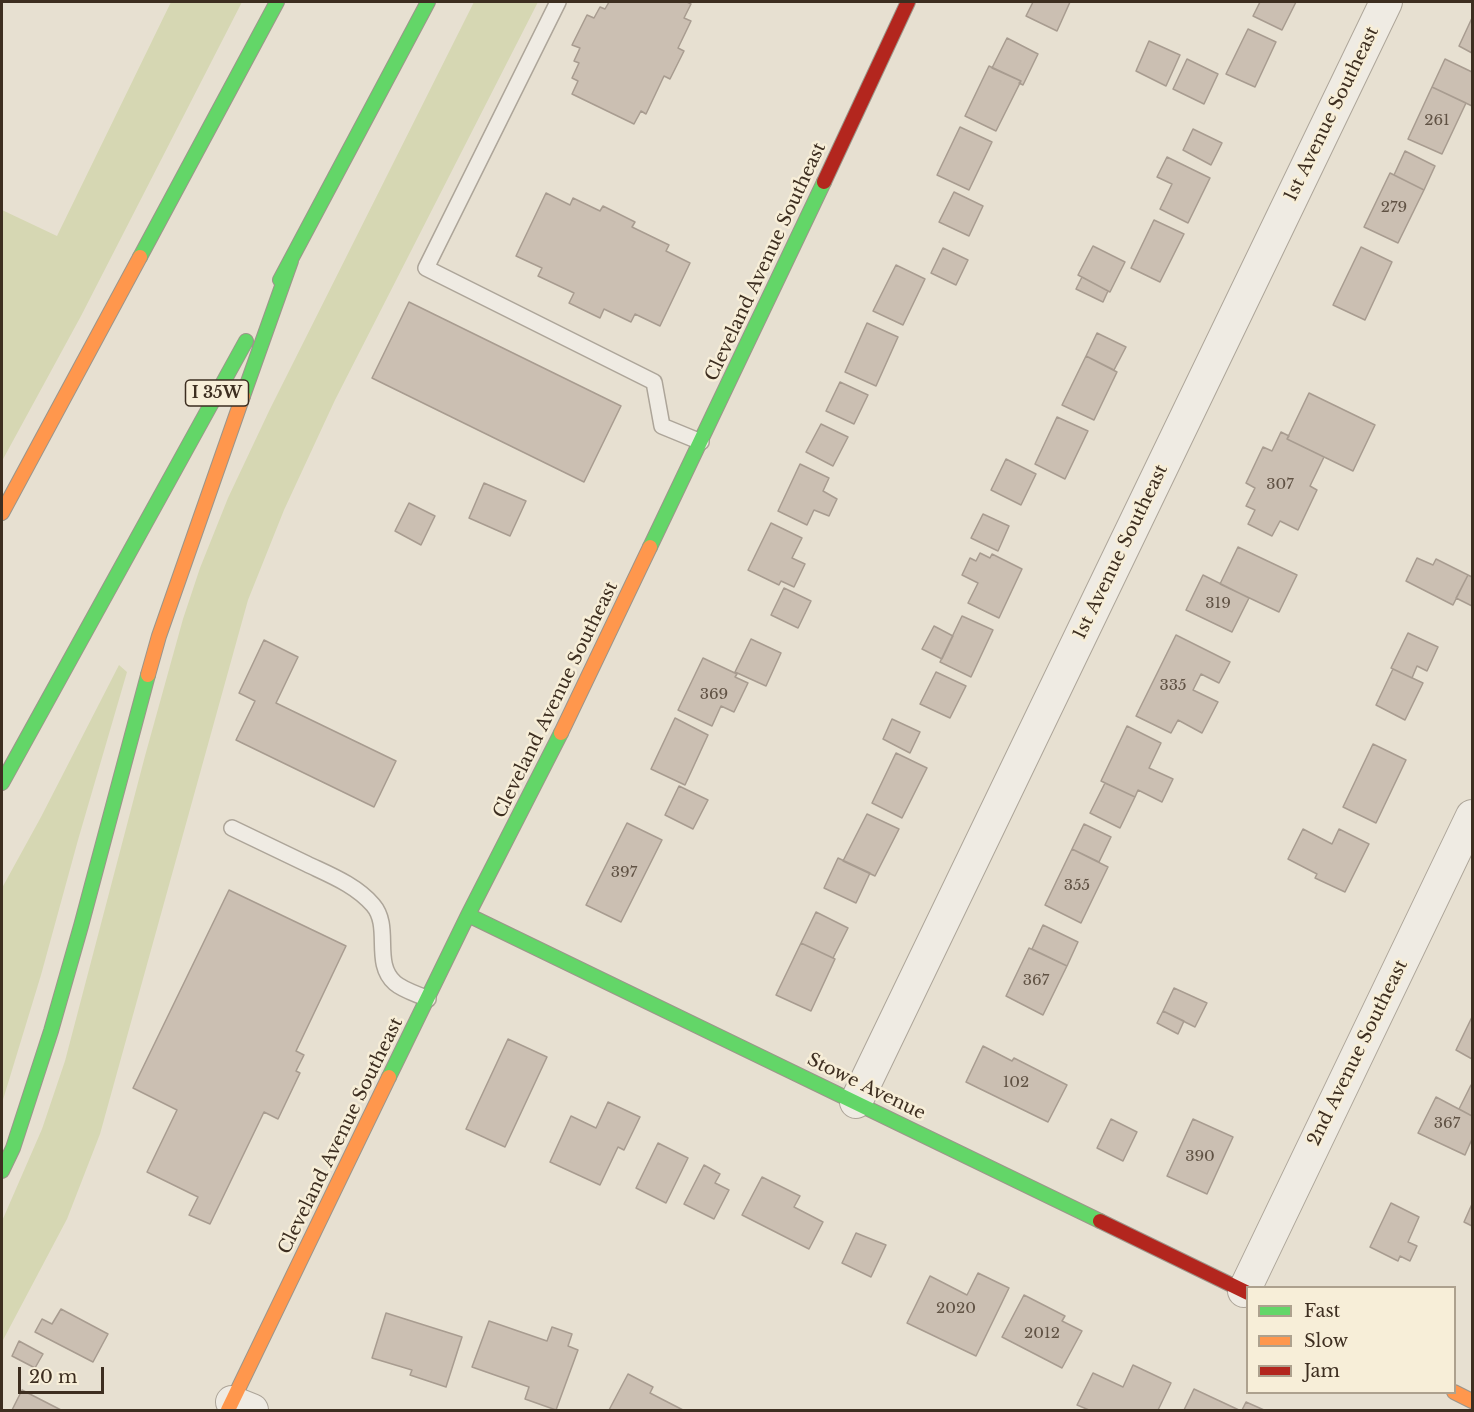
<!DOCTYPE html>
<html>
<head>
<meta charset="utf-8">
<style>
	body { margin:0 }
	#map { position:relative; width:1474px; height:1412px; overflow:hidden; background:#e7e0d1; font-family:"Libre Baskerville",serif }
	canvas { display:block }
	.frame { position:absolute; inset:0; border:3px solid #3d2e20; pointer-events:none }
	.legend { position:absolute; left:1246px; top:1286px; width:210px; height:108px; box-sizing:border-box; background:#f7eed8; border:2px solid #ada18e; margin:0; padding:8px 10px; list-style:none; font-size:18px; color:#3d2e20 }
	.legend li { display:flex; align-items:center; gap:12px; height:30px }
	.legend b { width:30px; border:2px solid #ada18e }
	.scale { position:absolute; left:18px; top:1367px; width:86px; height:27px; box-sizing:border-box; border:3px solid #3d2e20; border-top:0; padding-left:8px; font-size:18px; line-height:21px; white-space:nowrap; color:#3d2e20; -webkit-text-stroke:4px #f7eed8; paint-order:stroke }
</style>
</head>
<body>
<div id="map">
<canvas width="1474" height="1412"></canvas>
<div class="frame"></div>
<ul class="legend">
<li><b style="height:8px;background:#63d668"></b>Fast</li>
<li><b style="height:8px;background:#ff974d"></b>Slow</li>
<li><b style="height:8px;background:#b3261e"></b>Jam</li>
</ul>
<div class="scale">20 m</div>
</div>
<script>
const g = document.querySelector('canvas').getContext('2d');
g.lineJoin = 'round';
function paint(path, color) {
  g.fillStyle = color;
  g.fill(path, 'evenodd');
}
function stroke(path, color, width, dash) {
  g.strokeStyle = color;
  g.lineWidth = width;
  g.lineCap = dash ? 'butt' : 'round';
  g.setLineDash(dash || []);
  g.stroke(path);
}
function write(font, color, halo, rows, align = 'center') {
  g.font = font + ' "Libre Baskerville",serif';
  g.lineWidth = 5;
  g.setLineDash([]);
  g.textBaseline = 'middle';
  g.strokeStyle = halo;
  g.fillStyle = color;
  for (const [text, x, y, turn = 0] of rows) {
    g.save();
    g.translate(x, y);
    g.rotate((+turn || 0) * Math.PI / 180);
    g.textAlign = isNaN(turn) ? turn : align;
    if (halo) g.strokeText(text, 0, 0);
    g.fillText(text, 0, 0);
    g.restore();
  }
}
const green = new Path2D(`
	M171,2H242L81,316L2,461V210L57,236Z
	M474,2H538L335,400L284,510L248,600L100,1134L67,1219L2,1342V1221L42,1129L65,1061L145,756L183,619L200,568L228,498L270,409Z
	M119,665L127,672L78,840L41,975L2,1103V888L41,817Z`);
const building = new Path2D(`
	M609,2H687L691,4L684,18L691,21L678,48L684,51L670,79L664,76L646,114L641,111L634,124L572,94L578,81L572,78L579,63L574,61L580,48L572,45L587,15L594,18L600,7L605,9Z
	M1033,2H1070L1057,31L1026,16Z
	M1260,2H1296L1282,30L1253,16Z
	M1472,18V53L1459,46Z
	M1248,29L1276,42L1255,87L1226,74Z
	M1007,38L1038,54L1023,85L1019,83L1021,81L992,68Z
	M1149,41L1180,55L1166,86L1136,71Z
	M1187,59L1218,74L1204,104L1173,89Z
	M1445,59L1472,72V106L1432,87Z
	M989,66L1021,81L996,131L965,116Z
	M1432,87L1466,103L1442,154L1408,139Z
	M960,127L992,142L969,190L937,175Z
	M1193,129L1222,143L1211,165L1183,150Z
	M1405,151L1435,166L1424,190L1394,175Z
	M1167,157L1210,178L1188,223L1160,209L1172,184L1157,177Z
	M1390,173L1424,190L1398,243L1364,227Z
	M954,192L983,206L969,236L939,222Z
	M546,193L570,205L573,198L600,211L603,206L635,222L632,227L669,245L666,251L690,263L660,326L635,314L631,322L604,309L600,318L569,303L574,293L538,276L542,268L516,256Z
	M1154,220L1184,234L1160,282L1131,268Z
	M1093,246L1125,262L1110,292L1078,275Z
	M1361,247L1392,262L1365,320L1333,305Z
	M943,248L968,260L956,285L931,273Z
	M896,265L925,279L903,325L873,311Z
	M1082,277L1108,291L1103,302L1076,289Z
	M409,302L621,406L584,482L372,378Z
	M867,323L898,337L876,386L845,372Z
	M1097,333L1126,347L1114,370L1086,356Z
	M1086,356L1117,372L1094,420L1062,405Z
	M840,382L868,395L854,424L826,411Z
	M1309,393L1375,425L1353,471L1287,439Z
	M1057,417L1088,431L1065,479L1035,464Z
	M821,424L848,437L833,466L806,452Z
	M1281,432L1289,436L1287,439L1324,457L1310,486L1317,490L1298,530L1280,521L1272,536L1248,524L1255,510L1246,506L1255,488L1246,483L1263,447L1272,451Z
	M1006,459L1036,474L1021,505L991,490Z
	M800,464L829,478L823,491L837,499L829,516L814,510L807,525L778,511Z
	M484,483L526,501L510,536L469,518Z
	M409,503L435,516L421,545L395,531Z
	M983,514L1009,526L998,551L971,538Z
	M771,523L802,538L792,558L805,564L794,587L781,581L779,585L748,570Z
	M1238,547L1297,575L1279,612L1220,584Z
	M980,553L990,558L992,554L1022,569L999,618L968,603L978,583L962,575L970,558L976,561Z
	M1417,558L1433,565L1436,559L1468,575L1453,605L1406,581Z
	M1203,575L1249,598L1232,632L1186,610Z
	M1468,575L1472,577V606L1456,598Z
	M784,588L811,601L798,628L771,615Z
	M962,616L993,630L971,677L940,662Z
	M934,626L953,636L942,659L922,649Z
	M1408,633L1438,647L1427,671L1417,666L1412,678L1391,668Z
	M1176,635L1230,662L1219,683L1201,674L1193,690L1218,702L1202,733L1178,720L1171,733L1136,716Z
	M751,639L781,653L766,686L735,672Z
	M264,640L298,657L276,703L396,761L374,807L236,740L255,701L239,693Z
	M703,658L737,674L735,677L748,683L734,712L721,706L712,726L678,710Z
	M1393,669L1423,683L1405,720L1376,705Z
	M936,672L966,686L950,718L920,704Z
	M675,718L708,735L685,785L651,769Z
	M892,719L920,732L910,753L883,739Z
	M1127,726L1161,743L1149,768L1173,779L1162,802L1138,790L1135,797L1101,781Z
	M1373,744L1406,760L1376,823L1343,807Z
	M896,753L927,768L902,818L872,803Z
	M1105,783L1135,797L1120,828L1090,813Z
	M679,786L708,800L693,829L665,815Z
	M867,814L899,829L875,876L843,861Z
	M627,823L662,840L621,922L586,905Z
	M1084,824L1111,837L1099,862L1072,849Z
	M1303,829L1332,844L1339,829L1369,844L1345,892L1315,878L1317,874L1288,859Z
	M1072,849L1108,867L1081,923L1045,905Z
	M838,858L870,873L856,903L824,888Z
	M229,890L346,946L296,1051L304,1055L296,1071L300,1073L278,1119L264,1112L210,1224L189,1215L198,1197L147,1172L177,1110L133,1088Z
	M816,912L848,928L833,958L801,943Z
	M1043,925L1078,942L1067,966L1032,949Z
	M801,943L835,959L811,1011L776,995Z
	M1029,948L1067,966L1043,1015L1006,996Z
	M1174,988L1207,1003L1195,1027L1163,1011Z
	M1163,1011L1184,1021L1178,1034L1157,1023Z
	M1472,1017V1059L1456,1050Z
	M508,1039L547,1057L505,1147L466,1129Z
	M983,1046L1012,1061L1014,1058L1067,1085L1048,1122L966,1082Z
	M1471,1085L1472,1086V1116L1459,1109Z
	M1436,1097L1472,1116V1139L1465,1155L1418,1133Z
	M608,1102L640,1117L624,1150L618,1147L600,1185L550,1162L571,1116L596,1128Z
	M1111,1119L1137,1132L1123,1161L1097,1148Z
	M1193,1119L1233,1137L1207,1194L1167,1176Z
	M658,1143L688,1158L666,1203L636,1188Z
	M704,1165L720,1174L715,1183L729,1190L714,1219L684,1204Z
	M762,1177L800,1196L794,1207L823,1222L809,1249L742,1215Z
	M1391,1203L1419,1217L1408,1242L1417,1246L1410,1261L1400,1256L1398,1261L1370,1247Z
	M1472,1204V1226L1464,1222Z
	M856,1233L886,1245L871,1277L842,1263Z
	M978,1273L1009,1288L976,1356L907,1323L930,1276L967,1295Z
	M1024,1295L1065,1316L1062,1321L1082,1331L1062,1368L1002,1337Z
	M61,1309L108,1334L93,1362L35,1332L42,1319L52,1324Z
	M386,1313L462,1337L446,1387L410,1375L412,1370L372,1358Z
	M489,1321L547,1341L552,1327L572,1334L568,1346L578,1350L556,1410L525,1399L529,1387L472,1367Z
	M19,1341L43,1354L35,1368L12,1356Z
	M1133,1365L1171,1383L1158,1410H1089L1077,1405L1093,1373L1123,1387Z
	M628,1374L653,1387L650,1393L683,1410H609Z
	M1194,1389L1239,1410H1184Z
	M22,1390L61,1410H12Z
	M1246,1402L1264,1410H1242Z`);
const lane = new Path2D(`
	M558,2L426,268L654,382L662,426L701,442
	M232,828C257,840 282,852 307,864C330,875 356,885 373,905C392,927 372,963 395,983C403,990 417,994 428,999`);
const street = new Path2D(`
	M856,1102L1386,2
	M1244,1291L1472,816
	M232,1402L252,1410`);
const fast = new Path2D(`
	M140,257L277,2
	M280,280L428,2
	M243,396L291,261
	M650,547L824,182
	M2,783L246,341
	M468,915L1100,1221
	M389,1077L468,915L561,733
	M2,1171L13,1148L51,1031L81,926L148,675`);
const slow = new Path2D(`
	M2,513L140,257
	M148,675L159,636L243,396
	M561,733L650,547
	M1454,1392L1472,1401
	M228,1410L389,1077`);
const jam = new Path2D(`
	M824,182L908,2
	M1100,1221L1248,1293`);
const numberNames = [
	["261",1437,121],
	["279",1394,208],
	["307",1280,485],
	["319",1218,604],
	["335",1173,686],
	["369",714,695],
	["397",624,873],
	["355",1077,886],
	["367",1036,981],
	["102",1016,1083],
	["367",1447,1124],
	["390",1200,1157],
	["2020",956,1309],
	["2012",1042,1334]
];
const shields = [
	[217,393,63]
];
const shieldNames = [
	["I 35W",217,393]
];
const streetNames = [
	["1st Avenue Southeast",1332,114,-64],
	["Cleveland Avenue Southeast",766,262,-65],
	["1st Avenue Southeast",1121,552,-64],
	["Cleveland Avenue Southeast",556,700,-64],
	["2nd Avenue Southeast",1358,1053,-64],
	["Stowe Avenue",866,1087,26],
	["Cleveland Avenue Southeast",341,1136,-64]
];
paint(green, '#d6d7b3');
paint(building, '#cbbfb2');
stroke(building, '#a89c90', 1.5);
stroke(lane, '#ada599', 18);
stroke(street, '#ada599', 34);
stroke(fast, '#9c958a', 16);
stroke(slow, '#9c958a', 16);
stroke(jam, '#9c958a', 16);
stroke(lane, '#efebe3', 15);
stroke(street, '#efebe3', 32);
stroke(fast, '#63d668', 14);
stroke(slow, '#ff974d', 14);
stroke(jam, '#b3261e', 14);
write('15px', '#605244', null, numberNames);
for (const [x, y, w] of shields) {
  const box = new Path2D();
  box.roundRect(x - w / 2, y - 13, w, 26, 4.5);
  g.fillStyle = '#f7eed8';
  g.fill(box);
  stroke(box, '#3d2e20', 1.5);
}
write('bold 16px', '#3d2e20', null, shieldNames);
write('18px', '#3d2e20', '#f7eed8', streetNames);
</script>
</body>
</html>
